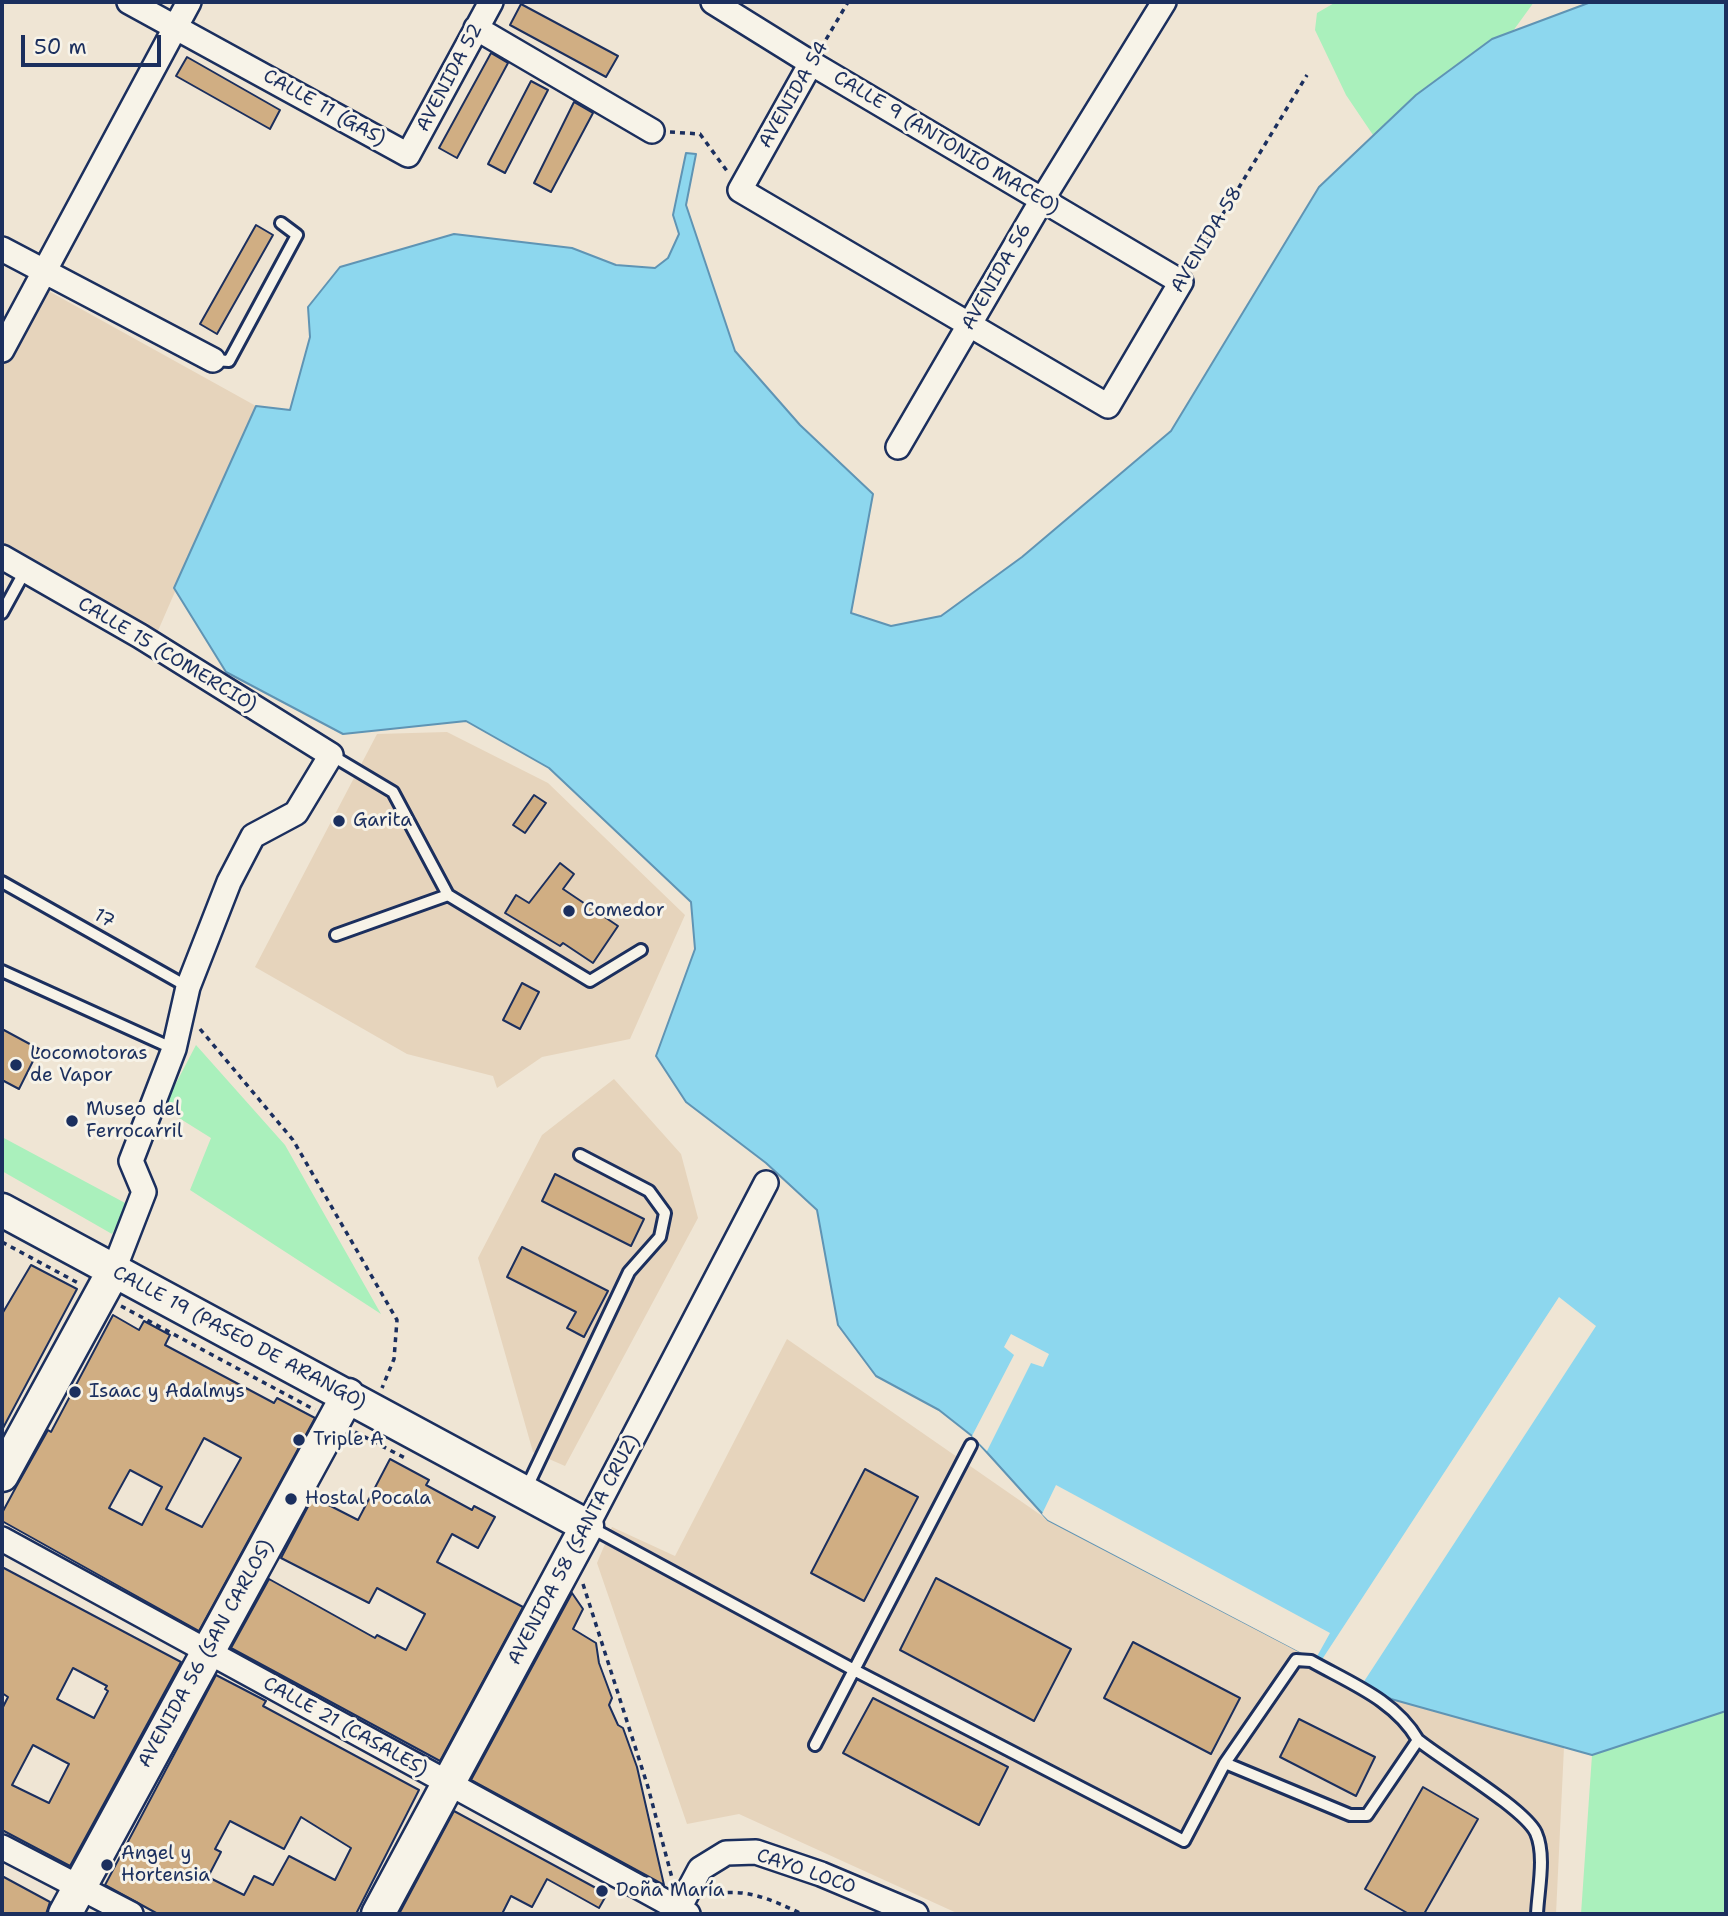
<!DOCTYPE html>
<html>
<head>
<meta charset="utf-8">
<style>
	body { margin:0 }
	#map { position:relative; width:1728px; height:1916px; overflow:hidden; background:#efe5d4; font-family:"Shantell Sans",sans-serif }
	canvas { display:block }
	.frame { position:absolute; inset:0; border:4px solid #1b2f5e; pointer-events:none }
	.scale { position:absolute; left:21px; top:35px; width:140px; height:32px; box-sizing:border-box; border:4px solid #1b2f5e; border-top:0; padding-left:9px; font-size:21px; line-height:24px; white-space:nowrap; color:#1b2f5e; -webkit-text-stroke:5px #f7f3e8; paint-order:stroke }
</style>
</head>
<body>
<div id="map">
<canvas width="1728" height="1916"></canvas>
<div class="frame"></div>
<div class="scale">50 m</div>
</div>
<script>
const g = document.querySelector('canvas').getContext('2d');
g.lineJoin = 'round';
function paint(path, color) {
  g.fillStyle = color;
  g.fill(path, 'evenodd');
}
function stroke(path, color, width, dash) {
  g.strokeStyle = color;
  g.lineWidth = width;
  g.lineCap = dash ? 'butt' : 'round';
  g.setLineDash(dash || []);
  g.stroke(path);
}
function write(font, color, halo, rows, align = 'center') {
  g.font = font + ' "Shantell Sans",sans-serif';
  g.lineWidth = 6;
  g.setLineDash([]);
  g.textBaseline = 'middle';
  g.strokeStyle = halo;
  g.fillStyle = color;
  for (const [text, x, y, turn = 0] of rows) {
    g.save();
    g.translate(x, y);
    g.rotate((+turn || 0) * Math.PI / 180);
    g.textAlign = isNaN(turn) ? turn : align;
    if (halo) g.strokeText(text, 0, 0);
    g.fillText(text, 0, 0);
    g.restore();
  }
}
const built = new Path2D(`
	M45,289L256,406L157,633L2,549V366Z
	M447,732L548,783L685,915L630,1039L542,1057L497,1088L493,1076L407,1054L255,967L377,734Z
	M614,1079L681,1154L698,1218L565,1466L533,1452L478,1258L542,1135Z
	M787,1339L1048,1520L1315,1660L1391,1699L1564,1747L1556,1914H959L739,1814L687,1824L597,1563L612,1527L675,1556Z`);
const green = new Path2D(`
	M1336,2H1534L1513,31L1492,39L1416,95L1373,135L1346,95L1315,30L1317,13Z
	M196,1045L285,1145L381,1314L190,1190L211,1138L163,1108Z
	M2,1137L127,1204L112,1234L2,1171Z
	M1726,1711V1914H1581L1592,1755Z`);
const water = new Path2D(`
	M1591,2H1726V1711L1592,1755L1391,1699L1048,1520L972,1436L939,1410L876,1376L838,1325L817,1210L766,1163L686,1102L656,1056L695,949L691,902L549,768L466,721L343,734L226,672L174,588L256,406L290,410L310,337L308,307L340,267L454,234L572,248L616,265L655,268L668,258L679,234L673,215L686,153L696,154L686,205L735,351L800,425L873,494L851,613L891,626L941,616L1022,557L1171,431L1319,187L1416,95L1492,39Z`);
const pier = new Path2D(`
	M1559,1297L1596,1326L1363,1683L1321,1661Z
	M1011,1334L1049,1354L1043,1367L1031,1363L987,1451L972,1436L1014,1355L1004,1347Z
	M1056,1485L1330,1633L1315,1660L1048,1520L1042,1514Z`);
const building = new Path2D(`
	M521,4L618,56L606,77L510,25Z
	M491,53L508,63L457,158L439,148Z
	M187,57L280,110L270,129L176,76Z
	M531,81L548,90L505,173L488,164Z
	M574,102L593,113L551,192L534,183Z
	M256,225L273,235L217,334L200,324Z
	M534,795L546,803L525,833L513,825Z
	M560,863L574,874L563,889L618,926L593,963L563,943L560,946L505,913L516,895L529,903Z
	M522,983L539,992L520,1029L503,1020Z
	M2,1029L39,1049L19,1089L2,1080Z
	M555,1174L644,1219L631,1246L542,1201Z
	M522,1247L608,1291L584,1337L567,1328L576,1312L507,1277Z
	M31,1265L77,1289L2,1430V1314Z
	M113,1315L139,1330L144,1321L170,1335L165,1345L274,1403L277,1398L315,1418L199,1631L2,1521V1513L16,1487L48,1430L51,1432ZM204,1438L241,1458L202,1527L166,1509ZM130,1470L162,1487L142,1525L109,1508Z
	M390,1459L429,1480L426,1485L472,1510L474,1506L495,1517L478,1548L452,1534L437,1562L523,1607L440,1761L231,1648L269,1579L375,1638L377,1635L406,1650L425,1614L377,1588L369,1603L281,1558L313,1497L358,1520Z
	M865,1469L918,1497L864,1601L811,1573Z
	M2,1567L181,1662L70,1866L2,1830V1709L8,1697L2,1693ZM73,1668L107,1686L105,1689L108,1691L94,1718L57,1699ZM33,1745L69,1764L49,1803L12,1785Z
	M936,1578L1071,1649L1034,1721L900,1650Z
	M572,1593L583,1609L573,1629L596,1643L599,1663L612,1698L609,1705L618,1725L623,1728L637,1767L664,1885L471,1780Z
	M1133,1642L1240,1698L1211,1754L1104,1698Z
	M216,1675L266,1701L263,1706L419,1790L356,1914H158L105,1885ZM301,1817L351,1848L335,1880L289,1856L273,1885L254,1876L244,1895L208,1877L221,1852L215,1849L230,1821L284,1849Z
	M873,1698L1008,1767L979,1825L843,1753Z
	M1299,1719L1375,1757L1356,1796L1280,1757Z
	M1423,1787L1478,1819L1424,1914H1409L1365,1889Z
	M454,1811L607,1894L599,1908L547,1879L532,1907L511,1896L502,1914H399Z
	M2,1876L50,1902L46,1914H2Z`);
const path = new Path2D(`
	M821,48L848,2
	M670,132L700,134L727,171
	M1192,265L1307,75
	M200,1029L293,1140L397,1320L394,1359L382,1388
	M2,1242L80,1284
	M121,1306L315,1410
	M355,1432L407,1459
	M583,1584L648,1787L672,1878
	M708,1896C743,1886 770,1899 802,1914`);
const lane = new Path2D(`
	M213,360L229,361L297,235L281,223
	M2,613L25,571
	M331,755L393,792L448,895L590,981L641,950
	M2,882L188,987
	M336,935L448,895
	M2,971L174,1049
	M526,1489L629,1272L660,1237L665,1213L649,1191L580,1155
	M590,1527L854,1670L1184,1841L1225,1763L1296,1660L1311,1661C1350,1683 1395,1700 1418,1740
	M815,1745L971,1445
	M1225,1763L1350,1815H1367L1418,1740C1444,1761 1525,1809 1536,1833C1546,1856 1538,1890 1537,1914`);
const street = new Path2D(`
	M129,2L408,155L491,2
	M713,2L811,63L1181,282L1108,406L740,190L811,63
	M476,28L652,131
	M2,249L213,360
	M2,350L189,2
	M898,447L1042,200L1164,2
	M2,557L140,636L331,755L296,813L253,836L229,882L188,987L174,1049L131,1161L144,1192L113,1272
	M587,1526L766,1183
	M2,1539L688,1914
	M2,1847L131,1914
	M676,1914L700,1869L726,1853L756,1852L821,1874L916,1914`);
const secondary = new Path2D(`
	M2,1210L587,1526L378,1914
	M2,1475L113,1272
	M65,1914L348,1395`);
const markers = [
	[339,821,7,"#1b2f5e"],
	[569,911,7,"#1b2f5e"],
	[16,1065,7,"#1b2f5e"],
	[72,1121,7,"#1b2f5e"],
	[75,1392,7,"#1b2f5e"],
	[299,1440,7,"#1b2f5e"],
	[291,1499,7,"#1b2f5e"],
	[107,1865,7,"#1b2f5e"],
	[602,1891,7,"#1b2f5e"]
];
const streetNames = [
	["AVENIDA 52",450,78,-62],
	["AVENIDA 54",794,95,-60],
	["CALLE 11 (GAS)",324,108,29],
	["CALLE 9 (ANTONIO MACEO)",946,143,31],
	["AVENIDA 58",1207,240,-59],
	["AVENIDA 56",997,277,-60],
	["CALLE 15 (COMERCIO)",167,655,31],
	["17",104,919,29],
	["CALLE 19 (PASEO DE ARANGO)",239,1338,28],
	["AVENIDA 58 (SANTA CRUZ)",574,1550,-62],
	["AVENIDA 56 (SAN CARLOS)",206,1654,-61],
	["CALLE 21 (CASALES)",345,1727,29],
	["CAYO LOCO",806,1872,19]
];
const poiNames = [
	["Garita",353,821],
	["Comedor",583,911],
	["Locomotoras",30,1054],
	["de Vapor",30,1076],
	["Museo del",86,1110],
	["Ferrocarril",86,1132],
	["Isaac y Adalmys",89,1392],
	["Triple A",313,1440],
	["Hostal Pocala",305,1499],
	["Angel y",121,1854],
	["Hortensia",121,1876],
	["Doña María",616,1891]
];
paint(built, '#e6d4bc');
paint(green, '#aaf0bc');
paint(water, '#8dd7ee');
stroke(water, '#5f94b4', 2);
paint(pier, '#efe5d4');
paint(building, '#d0ae83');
stroke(building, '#1b2f5e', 2);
stroke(lane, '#1b2f5e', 16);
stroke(street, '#1b2f5e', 28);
stroke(secondary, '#1b2f5e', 37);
stroke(path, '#1b2f5e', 3.5, [5, 5]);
stroke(lane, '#f7f3e8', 10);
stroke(street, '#f7f3e8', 23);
stroke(secondary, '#f7f3e8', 32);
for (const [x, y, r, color] of markers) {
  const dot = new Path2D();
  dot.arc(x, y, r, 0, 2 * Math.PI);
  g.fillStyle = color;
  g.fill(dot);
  stroke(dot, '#f7f3e8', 2.5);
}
write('19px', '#1b2f5e', '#f7f3e8', streetNames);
write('19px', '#1b2f5e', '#f7f3e8', poiNames, 'left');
</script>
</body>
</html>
